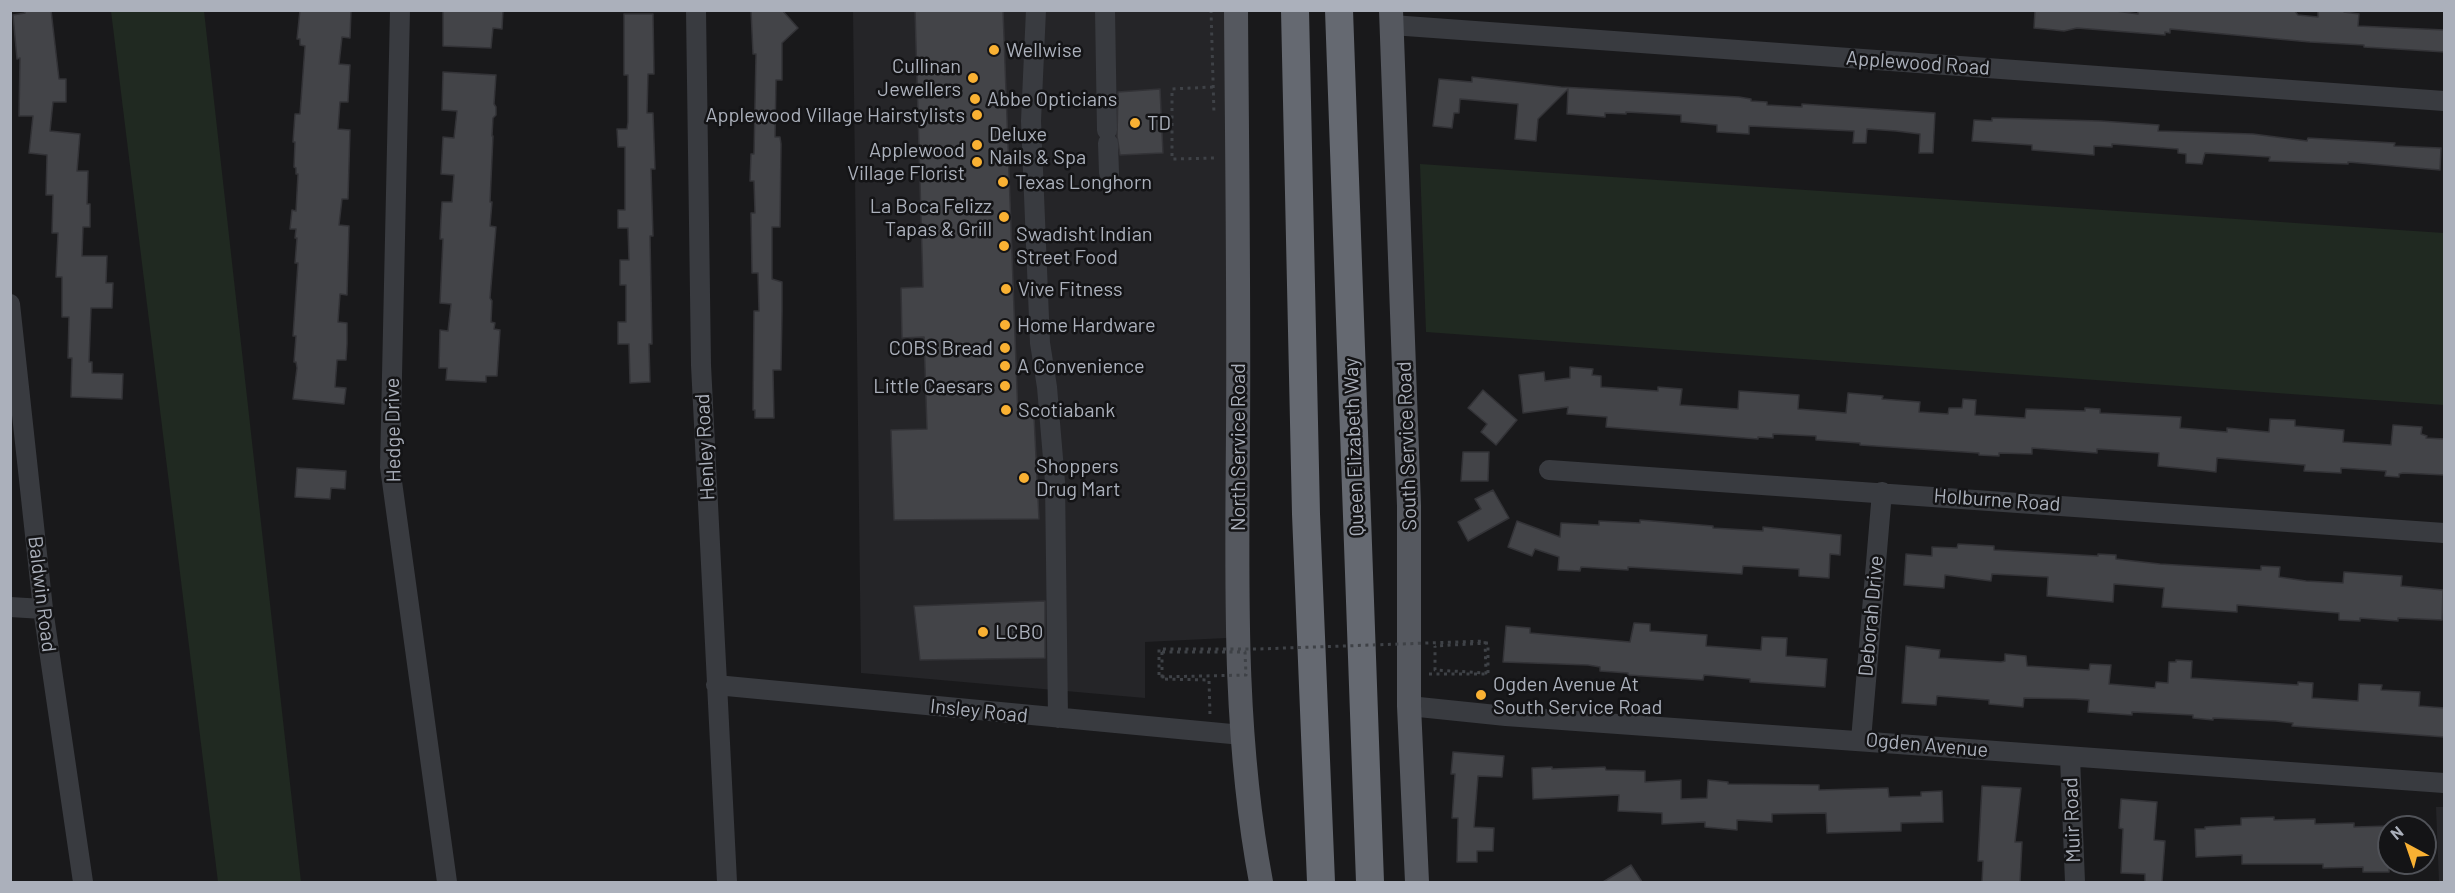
<!DOCTYPE html>
<html>
<head>
<meta charset="utf-8">
<style>
	body { margin:0 }
	#map { position:relative; width:2455px; height:893px; overflow:hidden; background:#19191b; font-family:Barlow,sans-serif }
	canvas { display:block }
	.frame { position:absolute; inset:0; border:12px solid #abb0bb; pointer-events:none }
	.north { position:absolute; left:2377px; top:815px; width:60px; height:60px; box-sizing:border-box; background:#141416; border:2px solid #505258; border-radius:50%; rotate:320deg; font-size:16px; font-weight:700; line-height:24px; text-align:center; color:#abb0bb }
	.north::after { content:''; display:block; margin:auto; width:21px; height:27px; background:#f9b133; clip-path:polygon(50% 0,100% 100%,50% 72%,0 100%) }
</style>
</head>
<body>
<div id="map">
<canvas width="2455" height="893"></canvas>
<div class="frame"></div>
<div class="north">N</div>
</div>
<script>
const g = document.querySelector('canvas').getContext('2d');
g.lineJoin = 'round';
function paint(path, color) {
  g.fillStyle = color;
  g.fill(path, 'evenodd');
}
function stroke(path, color, width, dash) {
  g.strokeStyle = color;
  g.lineWidth = width;
  g.lineCap = dash ? 'butt' : 'round';
  g.setLineDash(dash || []);
  g.stroke(path);
}
function write(font, color, halo, rows, align = 'center') {
  g.font = font + ' Barlow,sans-serif';
  g.lineWidth = 5;
  g.setLineDash([]);
  g.textBaseline = 'middle';
  g.strokeStyle = halo;
  g.fillStyle = color;
  for (const [text, x, y, turn = 0] of rows) {
    g.save();
    g.translate(x, y);
    g.rotate((+turn || 0) * Math.PI / 180);
    g.textAlign = isNaN(turn) ? turn : align;
    if (halo) g.strokeText(text, 0, 0);
    g.fillText(text, 0, 0);
    g.restore();
  }
}
const built = new Path2D(`
	M853,11H1226L1247,637L1145,642V698L861,673Z
	M2436,807H2444V882H2439Z`);
const green = new Path2D(`
	M111,11H204L301,882H218Z
	M1420,164L2444,233V405L1426,332Z`);
const building = new Path2D(`
	M24,10H51L59,79H66V102H53L50,131L80,134L77,171H88L87,204H90V227H83L82,256H107L106,283H113L112,308H91L89,362H92V373L123,374L122,399L71,397L72,358H68L69,317H62V277H56L58,233H52L53,195H46L47,155L29,153L33,116H19L20,58L17,59L13,15L25,13Z
	M300,10H351L350,38L342,37L339,64L350,65L348,102H340L338,129L350,130L348,199H342L339,225L349,226L347,295L340,294L338,322L347,323V344L346,360H337L335,387L346,388L344,404L293,399L297,368L296,362H294L296,336H293L298,263H295L297,238H295L296,229H290L292,210L296,211L298,174H296V168L294,167L295,142H293L295,114H300L305,46L300,45V39H297Z
	M443,10H503L502,29L493,28L491,48L443,46Z
	M751,10H782L798,28L782,43V80H776L775,137H780L781,144L780,227H772V279L782,282V312L781,370H773L774,418H755V410H753L754,311H759L758,273H752L751,213H755L754,181H750L751,154H754L756,54H753Z
	M915,10H1003L1018,417L1034,416L1039,519L894,520L891,430L927,429L924,337L902,338L901,288L923,287Z
	M2035,10H2109L2138,14V10H2294L2298,15L2318,17V10H2344V12L2359,14L2358,26L2445,30V52L2364,47V45L2310,42L2170,29V33L2165,32V35L2077,28L2064,31L2045,29L2034,28Z
	M624,14H653L654,74H648L647,113H653L655,169H651L653,236H650L652,344H649L650,382L630,383L629,344H618V322H626V285H620V260H629L628,228H618V210H625V147H618L617,129H627L628,122V75H624Z
	M443,72L496,75L494,104L496,107V115L493,118L492,136H493L490,202H492L490,226L496,227L490,298L492,301L491,322L495,323L494,329L500,330L497,376H486V382L446,380L447,368H439L440,330L448,331L451,304L440,303L443,239H440L441,218L442,202H452L454,175L441,174L443,137L454,138L457,111L442,110Z
	M1472,77L1561,87L1739,97L1751,99V101L1767,102V105L1802,107V104L1935,113L1933,153H1919L1920,134L1896,131L1867,129L1866,143H1853L1854,131L1749,126V134L1717,132V125L1681,122V115L1626,112V114L1605,113V117L1567,114L1568,89L1538,119L1536,141L1515,139L1518,104L1460,99L1459,113H1454L1452,128L1433,126L1439,79L1472,82Z
	M1160,89L1163,153L1120,155L1117,136L1118,92Z
	M1992,118L2101,121L2159,125L2158,131L2253,134L2307,141L2308,138L2395,143L2394,146L2441,148L2440,170L2348,162V164L2269,161L2270,157L2205,153L2202,164L2186,163V154L2178,153V149L2112,144V147L2094,146V155L2032,150V145L1972,141L1974,120L1992,121Z
	M1570,367L1593,369L1592,375L1601,376V387L1658,391V387L1682,389L1680,405L1738,409L1739,391L1799,395L1798,409L1846,413L1848,393L1883,396L1882,399L1920,402L1919,412L1948,414L1949,408H1962L1963,399L1976,400L1975,415L2025,418L2026,409L2085,411V408L2100,409V413L2181,417L2180,428L2227,432V428L2269,432L2270,419L2295,420V426L2344,430L2343,442L2391,445L2393,425L2422,427L2421,434L2427,436L2426,438L2445,439V475L2403,473L2399,474V477L2385,476L2386,471L2341,468V473L2304,471L2305,465L2217,458L2216,472L2199,470L2158,466L2159,453L2097,449V453L2032,448V454L1999,453V456L1979,455V453L1860,445V443L1816,440V436L1773,434V438L1758,437V439L1606,427L1607,417L1567,414L1568,407L1523,413L1519,375L1544,372L1545,381L1570,378Z
	M1483,390L1517,420L1496,445L1481,432L1487,424L1468,408Z
	M1463,452H1489L1488,481H1461Z
	M297,468L346,471L345,489L331,488L330,499L295,497Z
	M1493,490L1509,518L1468,541L1458,522L1481,509L1475,499Z
	M1640,520L1713,526V528L1763,531V527L1841,535L1840,555L1830,554L1829,578L1799,576V569L1743,566L1742,574L1628,567V570L1581,567L1580,571L1558,570L1559,557L1535,549L1532,556L1508,547L1517,521L1560,537L1561,523L1599,525V521L1640,523Z
	M1958,544L1994,546V550L2098,556V554L2116,555V559L2160,564L2261,570V566L2280,567L2279,577L2306,581L2343,583L2344,572L2402,576L2401,586L2443,590L2442,620L2398,618V621L2360,618V621L2339,620V613L2237,605V612L2162,607L2164,588L2114,584L2113,602L2047,596L2048,577L1992,574L1991,581L1945,575L1944,588L1904,585L1906,554L1932,556V547L1957,548Z
	M1045,601V658L920,660L914,606Z
	M1634,623L1650,624V631L1707,635L1706,646L1761,650L1762,637L1787,638L1786,656L1827,659L1825,687L1750,682V679L1704,675L1703,680L1628,675V673L1600,671V667L1588,665L1503,662L1506,626L1530,628V633L1630,642Z
	M1906,646L1940,650L1939,658L2001,662L2005,661V654L2026,656L2027,666L2089,670L2090,664L2111,665L2109,684L2155,688L2156,682L2168,683L2169,662H2176V660L2192,661L2191,678L2298,685V682L2313,683L2312,698L2358,701L2359,684L2382,685L2381,690L2420,692L2419,706L2445,708V737L2292,726L2293,723L2276,721L2213,718V720L2193,718V715L2132,712V715L2088,712L2089,700L2075,699L2024,698L2023,707L1989,704V700L1937,696L1936,705L1902,703Z
	M1453,752L1504,756L1502,777L1478,776L1474,827L1494,828L1493,851H1477V862H1457L1458,818H1452L1455,774H1451Z
	M1552,767V769L1605,767L1606,770L1645,771V782L1681,780V799L1707,798L1708,780L1728,782V784L1819,785V790L1888,788L1889,797L1921,796V792L1942,791L1943,822L1901,823V831L1827,833L1826,813L1772,814V822L1737,820V830L1705,827V822L1662,824V813L1618,811L1619,795L1533,799L1532,768Z
	M1982,786L2021,788L2015,842H2022L2020,882H1982L1983,861H1978Z
	M2121,799L2157,802L2154,840L2165,841L2162,882H2145V874L2121,873L2123,829L2119,828Z
	M2274,817V820L2315,819V824L2354,823V827L2389,826V872H2363V867L2323,868V864H2242V855L2196,857L2195,829H2205V827L2241,825V818Z
	M1631,865L1642,882H1603Z`);
const path = new Path2D(`
	M1211,10L1214,114
	M1213,87L1172,89V159L1216,158
	M1162,652V679L1209,680L1210,715
	M1429,674H1488V643L1435,646`);
const minor = new Path2D(`
	M400,10L390,467L447,882
	M696,10L701,365L727,882
	M1036,10L1031,121L1040,343L1047,387L1055,482L1058,718
	M1105,10L1107,130
	M1392,25L2444,101
	M1108,143L1109,173
	M10,304L43,609L83,882
	M1549,470L2444,533
	M10,607L43,609
	M716,685L1242,735
	M1409,706L1506,716L2444,783
	M1861,740L1882,492
	M2070,757L2075,882`);
const major = new Path2D(`
	M1236,10C1237,151 1239,291 1238,431C1237,582 1233,734 1261,882
	M1391,10L1409,506V706L1417,882`);
const highway = new Path2D(`
	M1295,10L1306,514L1321,882
	M1339,10L1370,882`);
const pathBridge = new Path2D(`
	M1162,652H1245L1246,675L1159,677V649H1258L1485,641L1486,673L1435,670V646`);
const markers = [
	[994,50,6,"#f9b133"],
	[973,78,6,"#f9b133"],
	[975,99,6,"#f9b133"],
	[977,115,6,"#f9b133"],
	[1135,123,6,"#f9b133"],
	[977,145,6,"#f9b133"],
	[977,162,6,"#f9b133"],
	[1003,182,6,"#f9b133"],
	[1004,217,6,"#f9b133"],
	[1004,246,6,"#f9b133"],
	[1006,289,6,"#f9b133"],
	[1005,325,6,"#f9b133"],
	[1005,348,6,"#f9b133"],
	[1005,366,6,"#f9b133"],
	[1005,386,6,"#f9b133"],
	[1006,410,6,"#f9b133"],
	[1024,478,6,"#f9b133"],
	[983,632,6,"#f9b133"],
	[1481,695,6,"#f9b133"]
];
const poiNames = [
	["Wellwise",1006,50],
	["Cullinan",961,66,"right"],
	["Jewellers",961,89,"right"],
	["Abbe Opticians",987,99],
	["Applewood Village Hairstylists",965,115,"right"],
	["TD",1147,123],
	["Deluxe",989,134],
	["Nails & Spa",989,157],
	["Applewood",965,150,"right"],
	["Village Florist",965,173,"right"],
	["Texas Longhorn",1015,182],
	["La Boca Felizz",992,206,"right"],
	["Tapas & Grill",992,229,"right"],
	["Swadisht Indian",1016,234],
	["Street Food",1016,257],
	["Vive Fitness",1018,289],
	["Home Hardware",1017,325],
	["COBS Bread",993,348,"right"],
	["A Convenience",1017,366],
	["Little Caesars",993,386,"right"],
	["Scotiabank",1018,410],
	["Shoppers",1036,466],
	["Drug Mart",1036,489],
	["LCBO",995,632],
	["Ogden Avenue At",1493,684],
	["South Service Road",1493,707]
];
const streetNames = [
	["Applewood Road",1918,63,4],
	["Hedge Drive",393,430,-91],
	["South Service Road",1407,446,-92],
	["Henley Road",705,447,-93],
	["North Service Road",1238,447,-90],
	["Queen Elizabeth Way",1354,447,-92],
	["Holburne Road",1997,500,4],
	["Baldwin Road",42,594,83],
	["Deborah Drive",1871,616,-85],
	["Insley Road",979,711,6],
	["Ogden Avenue",1927,745,5],
	["Muir Road",2072,820,-92]
];
paint(built, '#252528');
paint(green, '#202921');
paint(building, '#434448');
stroke(building, '#333337', 1.5);
stroke(path, '#3f4247', 3, [3, 4.5]);
stroke(minor, '#393b40', 20);
stroke(major, '#55585f', 24);
stroke(highway, '#656971', 28);
stroke(pathBridge, '#3f4247', 3, [3, 4.5]);
for (const [x, y, r, color] of markers) {
  const dot = new Path2D();
  dot.arc(x, y, r, 0, 2 * Math.PI);
  g.fillStyle = color;
  g.fill(dot);
  stroke(dot, '#141416', 2);
}
write('20px', '#abb0bb', '#141416', poiNames, 'left');
write('20px', '#abb0bb', '#141416', streetNames);
</script>
</body>
</html>
